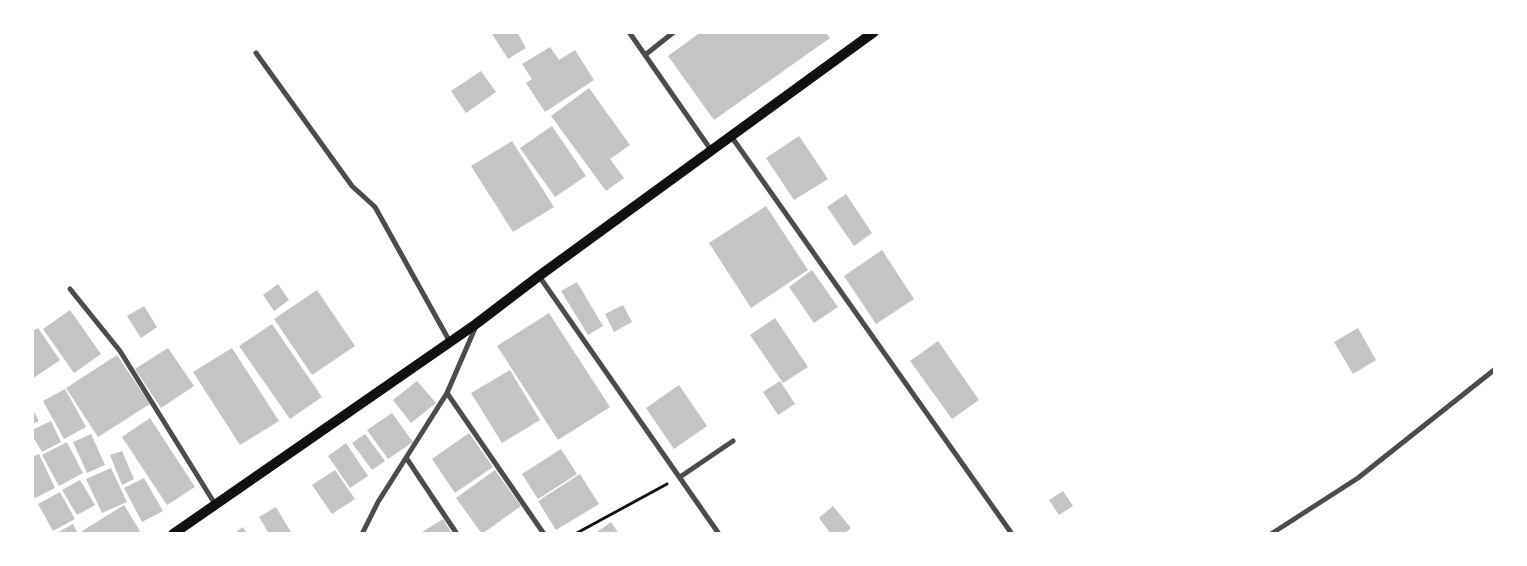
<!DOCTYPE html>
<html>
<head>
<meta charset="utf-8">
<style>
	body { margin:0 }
	#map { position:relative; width:1527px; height:566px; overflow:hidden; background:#fff; font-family:"Sofia Sans Condensed",sans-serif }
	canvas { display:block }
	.frame { position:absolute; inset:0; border:34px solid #fff; pointer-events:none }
</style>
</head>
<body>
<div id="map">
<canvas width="1527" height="566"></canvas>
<div class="frame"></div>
</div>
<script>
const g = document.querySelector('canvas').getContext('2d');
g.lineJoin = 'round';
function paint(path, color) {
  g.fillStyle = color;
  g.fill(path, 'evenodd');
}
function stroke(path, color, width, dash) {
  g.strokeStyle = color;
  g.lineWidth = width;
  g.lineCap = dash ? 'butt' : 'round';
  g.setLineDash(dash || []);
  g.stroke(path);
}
const building = new Path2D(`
	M495,32H517L526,48L508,59L492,34Z
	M701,32H825L830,38L714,120L668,56Z
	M550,47L559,60L575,50L594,80L545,112L526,83L532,79L522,64Z
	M481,71L496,92L466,113L451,91Z
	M589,88L630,145L610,159L624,178L606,191L551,116Z
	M552,126L586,176L555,197L520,148Z
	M799,136L828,179L794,200L766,158Z
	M512,141L554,207L513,232L471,166Z
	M846,194L872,233L854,246L827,207Z
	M766,206L808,270L751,308L709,243Z
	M882,250L914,299L876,324L844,276Z
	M812,270L838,307L814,323L789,287Z
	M577,282L603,326L588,335L561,291Z
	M278,284L289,300L274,311L263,295Z
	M317,290L355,346L312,375L274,319Z
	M623,305L632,322L614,332L605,314Z
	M144,306L157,327L141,338L127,316Z
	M70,310L101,354L74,373L43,329Z
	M549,313L610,407L558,440L497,346Z
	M775,318L808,367L783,383L750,335Z
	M272,324L322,397L290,419L239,346Z
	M38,328L60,360L32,379V331Z
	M1358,328L1376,360L1353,374L1334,342Z
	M938,341L979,400L952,419L910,361Z
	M168,348L194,386L161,408L135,369Z
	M232,348L279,421L240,445L193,372Z
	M117,355L150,404L98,437L66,388Z
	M510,370L540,420L502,443L471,393Z
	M417,381L436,403L411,423L393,400Z
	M780,381L795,404L778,415L763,392Z
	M679,385L707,426L674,449L646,408Z
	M65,389L86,427L64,439L43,401Z
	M32,408L39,421L32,424Z
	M392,413L413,442L388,459L367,430Z
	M150,418L195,487L167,505L122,437Z
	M51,421L61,442L42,452L32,435V430Z
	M469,433L493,467L455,493L432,459Z
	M91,434L105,465L87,473L73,442Z
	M365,434L385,461L372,470L352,443Z
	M67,442L83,473L59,486L42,455Z
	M346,443L368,476L350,488L328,456Z
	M561,449L577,474L538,499L522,474Z
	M122,451L134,479L122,485L110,455Z
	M39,454L55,488L35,498L32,494V457Z
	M111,468L127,502L102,513L86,479Z
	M335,470L355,499L332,514L312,485Z
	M495,470L521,506L482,534L456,498Z
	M580,474L599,504L556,530L538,501Z
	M144,478L163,511L142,522L124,488Z
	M80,480L95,505L77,515L62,490Z
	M1063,491L1073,506L1059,515L1049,500Z
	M60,492L75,519L53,531L38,504Z
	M124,505L140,531L135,534H83L82,531Z
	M833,506L851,528L844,534H831L819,518Z
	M276,507L292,534H269L259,517Z
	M443,519L452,534H419Z
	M611,522L619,534H594Z
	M73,524L78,534H55Z
	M243,527L247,534H233Z`);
const path = new Path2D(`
	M575,534L667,484`);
const minor = new Path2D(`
	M629,32L711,150
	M256,53L352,186L375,207L450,342
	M645,55L674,32
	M731,136L1012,534
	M539,276L719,534
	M70,289L120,351L215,504
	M447,393L544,534
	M407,459L457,534
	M680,477L733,441
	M362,534L378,502L447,393L476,326
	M1271,534L1358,478L1494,370`);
const secondary = new Path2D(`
	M173,534L476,324L539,276L874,32`);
paint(building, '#c4c4c4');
stroke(path, '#111', 3);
stroke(minor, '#4c4c4c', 5);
stroke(secondary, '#111', 10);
</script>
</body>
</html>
